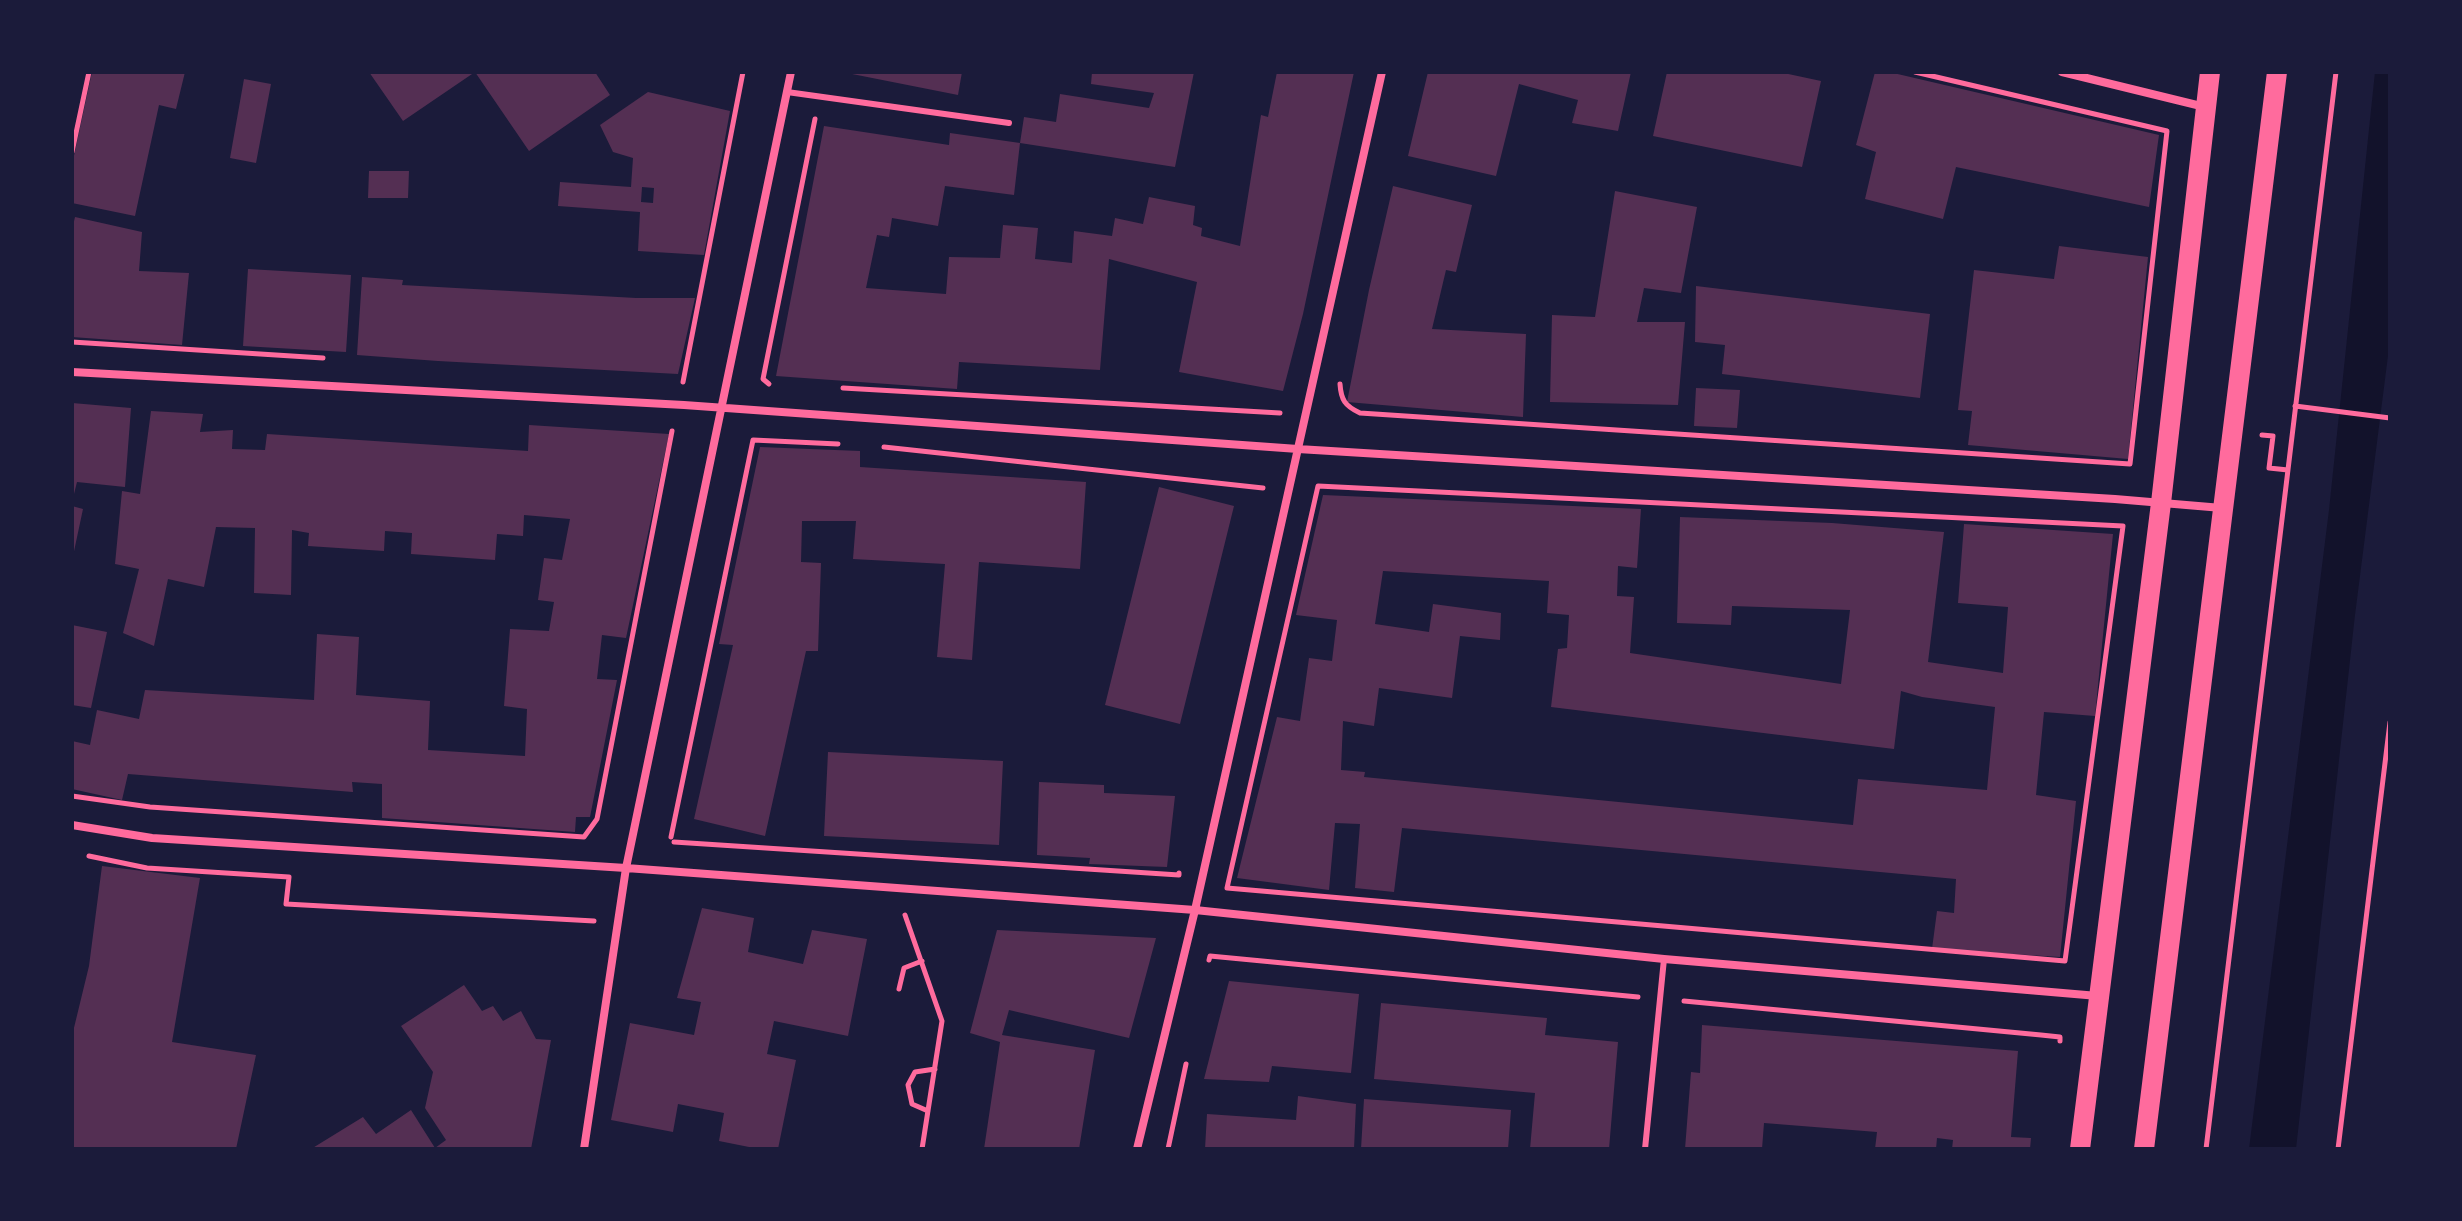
<!DOCTYPE html>
<html>
<head>
<meta charset="utf-8">
<style>
	body { margin:0 }
	#map { position:relative; width:2462px; height:1221px; overflow:hidden; background:#1b1b3a; font-family:Ubuntu,sans-serif }
	canvas { display:block }
	.frame { position:absolute; inset:0; border:74px solid #1b1b3a; pointer-events:none }
</style>
</head>
<body>
<div id="map">
<canvas width="2462" height="1221"></canvas>
<div class="frame"></div>
</div>
<script>
const g = document.querySelector('canvas').getContext('2d');
g.lineJoin = 'round';
function paint(path, color) {
  g.fillStyle = color;
  g.fill(path, 'evenodd');
}
function stroke(path, color, width, dash) {
  g.strokeStyle = color;
  g.lineWidth = width;
  g.lineCap = dash ? 'butt' : 'round';
  g.setLineDash(dash || []);
  g.stroke(path);
}
const water = new Path2D(`
	M2375,72H2390V340L2355,615L2296,1149H2249L2329,510Z`);
const building = new Path2D(`
	M92,72H185L176,109L159,105L135,216L72,203V165Z
	M369,72H475L403,121Z
	M475,72H595L610,95L529,151Z
	M842,72H962L958,95Z
	M1092,72H1194L1175,167L1020,143L1024,117L1056,122L1060,94L1149,108L1154,93L1091,84Z
	M1277,72H1354L1303,314L1283,391L1179,372L1197,282L1109,259L1100,370L959,362L957,389L776,376L824,126L949,145L950,133L1020,143L1014,195L945,186L938,226L892,218L889,237L877,235L866,288L946,294L949,257L1000,258L1003,225L1038,228L1035,259L1072,263L1074,231L1112,236L1115,218L1143,224L1149,197L1195,206L1193,225L1202,228L1201,236L1240,246L1261,115L1268,117Z
	M1428,72H1631L1618,131L1572,123L1578,100L1519,84L1496,176L1408,156Z
	M1667,72H1779L1821,81L1802,167L1653,136Z
	M1875,72H1889L2159,135L2149,207L1956,167L1943,219L1865,199L1876,152L1856,145Z
	M244,79L271,84L256,163L230,158Z
	M648,92L730,111L704,255L638,251L640,212L558,206L560,182L631,187L633,158L613,152L600,125ZM642,187L654,188L653,203L641,202Z
	M369,171H409L408,198H368Z
	M1393,186L1472,205L1456,272L1446,270L1432,329L1526,334L1523,417L1347,402L1369,290Z
	M1615,191L1697,207L1681,293L1644,288L1637,322H1685L1678,405L1550,402L1552,315L1595,317Z
	M75,217L142,232L139,271L189,273L182,345L72,337V230Z
	M2059,246L2148,257L2128,459L1968,445L1972,411L1958,410L1974,270L2054,279Z
	M248,269L351,275L346,352L243,346Z
	M362,277L403,280L402,285L636,298H695L678,374L438,361L357,355Z
	M1696,286L1930,314L1920,398L1722,374L1725,345L1695,342Z
	M1696,388L1740,390L1737,428L1694,426Z
	M72,403L131,408L125,487L77,482L72,502Z
	M151,411L203,414L200,432L233,430L232,449L265,450L267,434L528,451L529,425L669,434L626,638L602,635L597,679L617,680L590,817H576L575,832L382,818V784L352,782L353,792L128,774L122,800L72,789V741L90,745L97,710L139,719L145,690L314,700L317,634L359,637L356,695L430,701L428,750L525,756L527,709L504,706L510,629L549,631L554,602L538,600L544,558L562,560L570,519L524,515L523,536L497,534L495,560L411,554L412,533L385,531L384,551L308,546L309,533L292,530L291,595L254,593L255,528L216,527L204,587L168,579L154,646L123,633L139,569L115,564L122,491L140,494Z
	M760,447L860,451V467L1086,482L1080,569L979,562L972,660L937,657L945,564L853,559L856,521H802L801,562L821,563L818,651H806L765,836L694,819L733,645L719,644Z
	M1159,487L1234,506L1180,724L1105,705Z
	M1323,495L1641,509L1637,568L1618,566L1617,596L1634,597L1630,653L1841,684L1850,610L1732,606L1731,625L1677,623L1680,517L1832,523L1944,532L1928,662L2003,673L2008,607L1958,603L1964,524L2113,534L2095,716L2044,712L2036,795L2076,801L2060,957L1932,949L1937,911L1954,913L1956,879L1402,828L1394,892L1355,888L1360,824L1335,823L1329,890L1237,878L1277,717L1300,721L1309,658L1332,661L1337,620L1296,615ZM1383,571L1549,581L1547,613L1569,615L1567,648L1558,649L1551,707L1894,749L1901,691L1922,697L1995,707L1987,790L1858,779L1853,825L1364,777L1365,772L1341,770L1343,721L1374,726L1379,688L1452,698L1460,636L1500,640L1501,613L1433,604L1429,632L1375,624Z
	M72,506L83,509L73,556H72Z
	M72,625L107,632L91,708L72,705Z
	M828,752L1003,761L999,845L824,836Z
	M1039,782L1104,785V793L1175,796L1167,867L1089,864L1090,858L1037,855Z
	M102,866L200,878L172,1042L256,1055L236,1149H74L72,1036L89,966Z
	M702,908L754,918L748,952L803,964L812,930L867,939L848,1036L774,1021L767,1054L796,1060L778,1149H759L719,1141L724,1113L678,1104L673,1132L611,1120L630,1023L694,1035L701,1002L677,998Z
	M997,930L1156,938L1129,1038L1009,1010L1002,1035L1095,1050L1079,1149H984L1000,1042L970,1033Z
	M1229,981L1359,994L1351,1073L1272,1066L1269,1082L1204,1079Z
	M464,985L482,1011L493,1006L503,1021L521,1011L536,1039L551,1040L531,1149H311L363,1117L376,1134L411,1110L435,1148L446,1140L425,1108L433,1072L401,1026Z
	M1381,1003L1547,1018L1545,1035L1618,1042L1609,1149H1530L1535,1093L1374,1079Z
	M1702,1025L2018,1051L2011,1137L2031,1138L2030,1149H1952L1953,1140L1937,1138L1936,1149H1875L1877,1132L1764,1123L1762,1149H1685L1691,1072L1700,1073Z
	M1298,1096L1356,1104L1354,1149H1205L1207,1114L1296,1120Z
	M1364,1099L1511,1110L1508,1149H1361Z`);
const path = new Path2D(`
	M72,152L89,72
	M72,342L323,358
	M683,382L743,72
	M769,384L763,379L815,119
	M1340,384C1341,400 1345,406 1360,413L2130,464L2167,131L1915,72
	M843,388L1280,413
	M2295,406L2390,418
	M2262,435L2273,436L2269,468L2288,470
	M884,447L1263,488
	M1318,486L2123,526L2065,961L1227,888Z
	M72,796L150,807L584,837L597,819L672,431
	M671,837L753,440L838,444
	M674,842L1179,875V873
	M89,856L147,868L289,877L286,904L594,921
	M905,915L942,1021L922,1149
	M1209,960L1210,956L1638,997
	M899,989L904,968L922,961
	M1684,1001L2041,1035L2060,1037V1041
	M928,1111L912,1104L908,1085L915,1072L935,1069
	M1168,1149L1186,1064
	M2206,1149L2336,72
	M2338,1149L2390,722`);
const service = new Path2D(`
	M787,92L1009,123
	M1645,1149L1664,959`);
const minor = new Path2D(`
	M2062,72L2205,107
	M72,372L684,405L1298,449L2115,499L2222,508
	M72,825L152,838L626,868L1195,910L1664,959L2098,996
	M584,1149L626,868L791,72
	M1137,1149L1195,910L1382,72`);
const primary = new Path2D(`
	M2080,1149L2161,503L2210,72
	M2144,1149L2277,72`);
paint(water, '#12122b');
paint(building, '#542f53');
stroke(path, '#ff6b9d', 5);
stroke(service, '#ff6b9d', 6);
stroke(minor, '#ff6b9d', 8);
stroke(primary, '#ff6b9d', 20);
</script>
</body>
</html>
